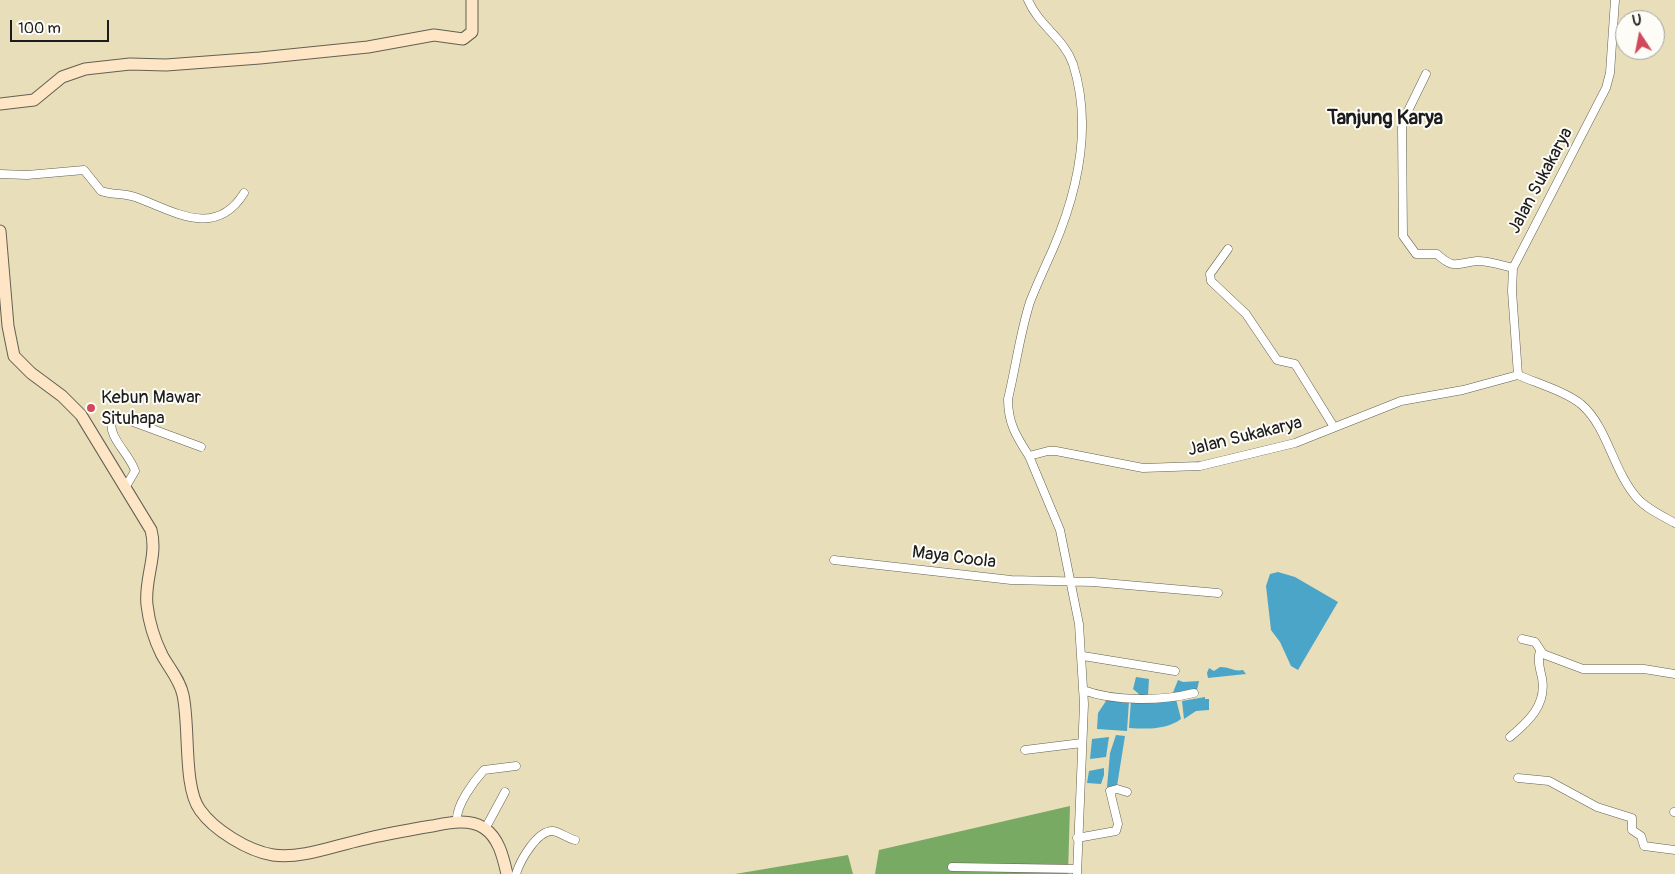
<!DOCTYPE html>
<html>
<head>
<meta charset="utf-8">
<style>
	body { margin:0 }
	#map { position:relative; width:1675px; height:874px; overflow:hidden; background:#e8deba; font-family:Pangolin,sans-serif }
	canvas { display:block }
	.north { position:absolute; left:1615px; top:10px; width:50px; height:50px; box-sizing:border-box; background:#fdfcf7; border:1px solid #a3a29f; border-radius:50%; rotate:349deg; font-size:14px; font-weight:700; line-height:20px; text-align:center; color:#1c1c1c }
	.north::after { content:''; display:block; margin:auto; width:18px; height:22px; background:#d1495b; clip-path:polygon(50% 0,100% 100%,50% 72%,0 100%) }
	.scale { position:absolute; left:10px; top:20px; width:99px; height:22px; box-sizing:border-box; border:2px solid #1c1c1c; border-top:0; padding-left:6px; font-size:15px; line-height:18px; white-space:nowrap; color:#1c1c1c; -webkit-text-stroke:4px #fdfcf7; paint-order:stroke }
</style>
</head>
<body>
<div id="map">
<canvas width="1675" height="874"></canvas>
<div class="north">U</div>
<div class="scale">100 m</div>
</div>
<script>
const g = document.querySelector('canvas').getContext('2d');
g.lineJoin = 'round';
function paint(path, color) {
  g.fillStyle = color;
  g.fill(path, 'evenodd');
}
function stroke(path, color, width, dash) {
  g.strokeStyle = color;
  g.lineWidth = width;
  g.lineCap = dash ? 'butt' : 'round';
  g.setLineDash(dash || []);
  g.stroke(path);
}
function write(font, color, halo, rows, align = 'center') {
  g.font = font + ' Pangolin,sans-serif';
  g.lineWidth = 4;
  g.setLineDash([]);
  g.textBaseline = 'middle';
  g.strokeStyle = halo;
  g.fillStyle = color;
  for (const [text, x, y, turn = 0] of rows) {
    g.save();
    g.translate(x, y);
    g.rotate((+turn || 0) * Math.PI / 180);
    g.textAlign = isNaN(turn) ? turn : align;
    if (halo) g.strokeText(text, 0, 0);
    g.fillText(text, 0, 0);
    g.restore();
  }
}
const forest = new Path2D(`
	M1070,806L1068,874H875L879,850Z
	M848,855L853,874H735Z`);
const water = new Path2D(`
	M1278,572L1295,577L1338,602L1298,670L1291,666L1280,642L1271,630L1266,586L1270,574Z
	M1220,667C1230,667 1234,672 1243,670L1246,674L1208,678L1207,673L1209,668L1214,671Z
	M1136,677L1149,679L1148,695H1140L1133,689Z
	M1178,680L1183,682L1199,681L1197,690L1172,695Z
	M1205,697V699H1209V710L1196,711L1184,719L1182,701Z
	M1108,698L1129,701L1127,731L1097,729L1098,713Z
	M1176,699L1181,719C1166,730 1147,729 1129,728L1131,700Z
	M1116,735L1125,736L1117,786L1107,787L1110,753Z
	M1109,737L1106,757L1090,759L1092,739Z
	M1104,768V775L1101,784L1087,783L1089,771Z`);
const street = new Path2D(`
	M1028,0C1039,26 1064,38 1073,64C1093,127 1078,191 1053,249C1045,267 1037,284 1030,302C1020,333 1016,366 1008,399C1008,423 1016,436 1029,456
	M1426,74L1404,119L1402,128L1403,236L1416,254H1437C1454,270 1457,263 1477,261C1489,261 1501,265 1513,268
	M0,174L27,175L84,170L101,191C112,195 124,193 135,197C172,210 215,240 244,193
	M1228,249L1210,274L1211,281L1246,314L1277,360L1295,364L1334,427
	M1518,375C1536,383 1567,392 1582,405C1608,428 1613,471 1637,498C1647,509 1662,516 1675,523
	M125,488L135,471C130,454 107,437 112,420L117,416L201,447
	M834,560L1011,580L1093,582L1218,593
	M1522,639L1535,642L1543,654L1583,669H1644L1675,674
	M1083,656L1175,671
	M1083,690C1115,702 1162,701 1194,693
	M1510,737C1528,722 1547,705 1542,678C1540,669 1537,660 1540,651
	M1025,750L1082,743
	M1518,778L1549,781L1597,807L1632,818V830L1641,836L1644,846L1675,850
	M1674,812H1675
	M457,822C455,806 474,781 484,770L516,766
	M485,829L505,792
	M1077,838L1116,831L1118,824L1110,791L1117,789L1127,792
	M952,867L1077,869
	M516,874C520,861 537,830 553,831C560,832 567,838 575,840
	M1077,874L1084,704L1079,624L1060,530L1029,456L1048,451H1056L1143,468L1200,466L1295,443L1401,401L1463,390L1518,375L1512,291L1513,268L1606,88L1610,73L1615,0`);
const secondary = new Path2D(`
	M0,104L34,100L62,77L85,69L130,64L166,65L260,58L368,47L434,35L463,39L472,32V0
	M0,231L8,326L14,356L31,373L62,396L81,415L151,530C158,556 144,579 147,605C149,622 154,639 162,655C169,668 180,680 183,695C190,727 183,787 200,810C214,830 248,851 273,855C301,859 334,846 361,840C385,834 408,830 432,826C448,823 469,818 484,828C499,838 503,857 507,874`);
const markers = [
	[91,408,5,"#d1495b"]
];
const streetNames = [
	["Jalan Sukakarya",1541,181,-62],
	["Jalan Sukakarya",1245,437,-14],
	["Maya Coola",954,558,7]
];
const poiNames = [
	["Kebun Mawar",101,398],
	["Situhapa",101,419]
];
const quarterNames = [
	["Tanjung Karya",1385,119]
];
paint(forest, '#78aa64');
paint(water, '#4ba5c8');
stroke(street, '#636053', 9);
stroke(secondary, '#636053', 13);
stroke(street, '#fff', 8);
stroke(secondary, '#fde5c5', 11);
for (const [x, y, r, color] of markers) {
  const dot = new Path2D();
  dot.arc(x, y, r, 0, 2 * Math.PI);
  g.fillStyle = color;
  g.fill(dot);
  stroke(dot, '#fdfcf7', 2);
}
write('18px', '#1c1c1c', '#fdfcf7', streetNames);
write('18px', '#1c1c1c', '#fdfcf7', poiNames, 'left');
write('bold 20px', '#1c1c1c', '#fdfcf7', quarterNames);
</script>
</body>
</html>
